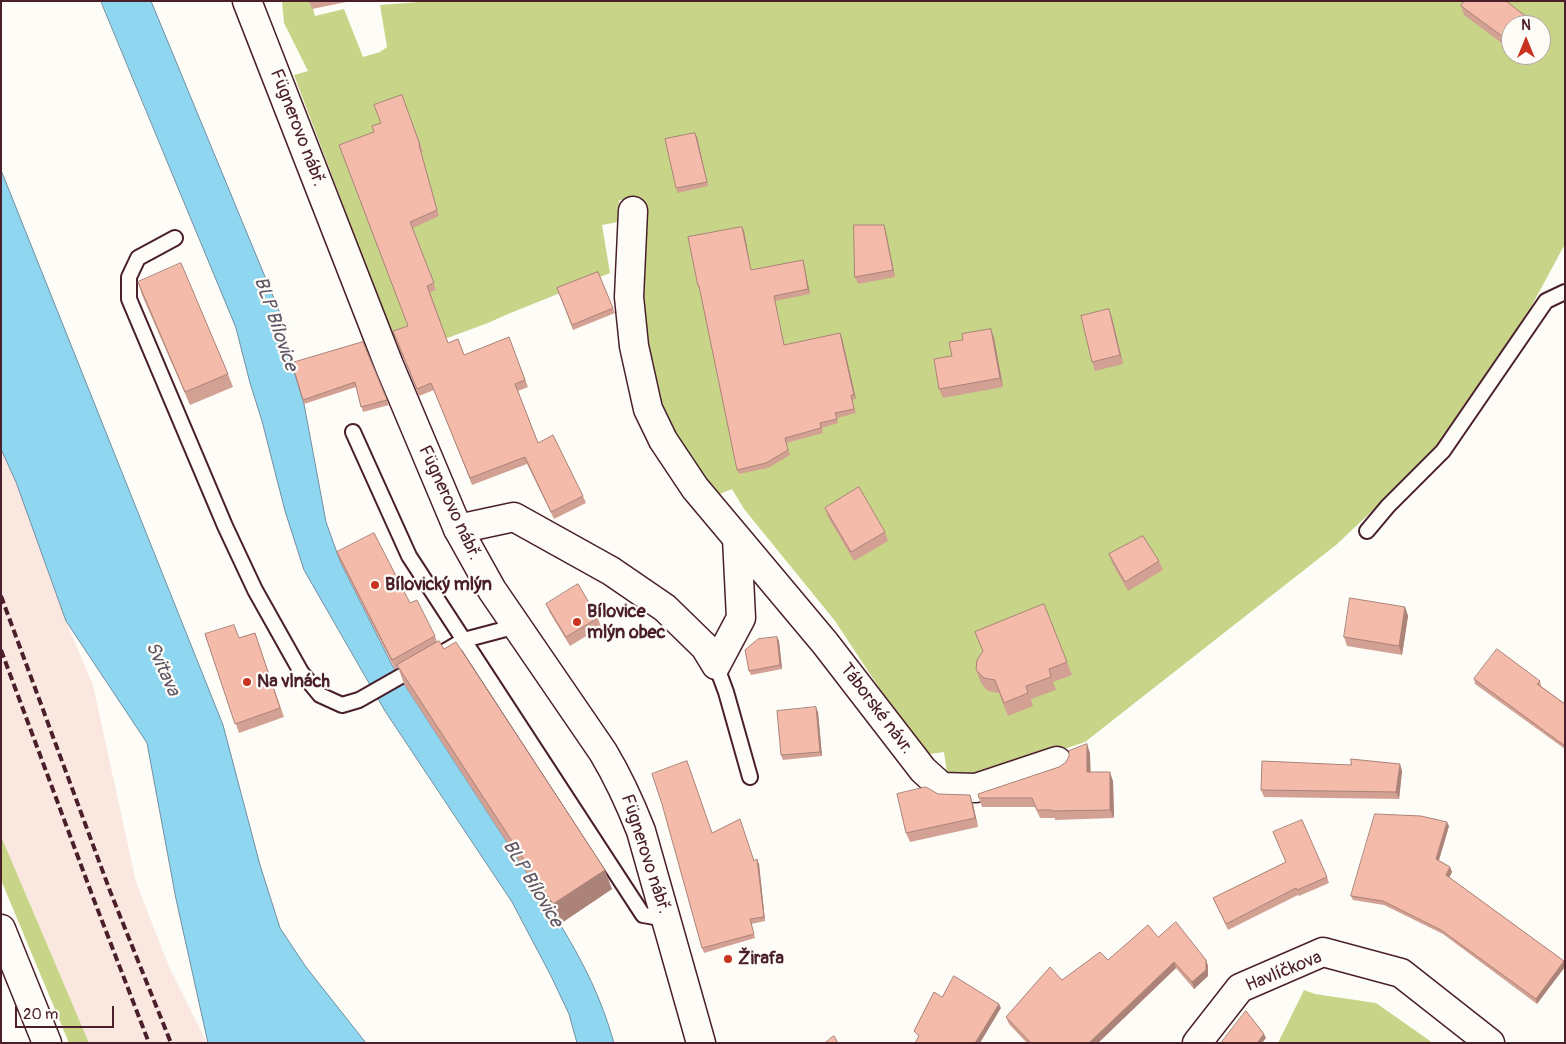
<!DOCTYPE html>
<html>
<head>
<meta charset="utf-8">
<style>
	body { margin:0 }
	#map { position:relative; width:1566px; height:1044px; overflow:hidden; background:#fdfcf7; font-family:Pangolin,sans-serif }
	canvas { display:block }
	.frame { position:absolute; inset:0; border:2px solid #4a1f2b; pointer-events:none }
	.north { position:absolute; left:1501px; top:15px; width:50px; height:50px; box-sizing:border-box; background:#fdfcf7; border:1px solid #b5a4a5; border-radius:50%; rotate:0deg; font-size:14px; font-weight:700; line-height:20px; text-align:center; color:#4a1f2b }
	.north::after { content:''; display:block; margin:auto; width:18px; height:22px; background:#c8321e; clip-path:polygon(50% 0,100% 100%,50% 72%,0 100%) }
	.scale { position:absolute; left:15px; top:1006px; width:99px; height:22px; box-sizing:border-box; border:2px solid #4a1f2b; border-top:0; padding-left:6px; font-size:15px; line-height:18px; white-space:nowrap; color:#4a1f2b; -webkit-text-stroke:4px #fdfcf7; paint-order:stroke }
</style>
</head>
<body>
<div id="map">
<canvas width="1566" height="1044"></canvas>
<div class="frame"></div>
<div class="north">N</div>
<div class="scale">20 m</div>
</div>
<script>
const g = document.querySelector('canvas').getContext('2d');
g.lineJoin = 'round';
function paint(path, color) {
  g.fillStyle = color;
  g.fill(path, 'evenodd');
}
function stroke(path, color, width, dash) {
  g.strokeStyle = color;
  g.lineWidth = width;
  g.lineCap = dash ? 'butt' : 'round';
  g.setLineDash(dash || []);
  g.stroke(path);
}
function write(font, color, halo, rows, align = 'center') {
  g.font = font + ' Pangolin,sans-serif';
  g.lineWidth = 4.5;
  g.setLineDash([]);
  g.textBaseline = 'middle';
  g.strokeStyle = halo;
  g.fillStyle = color;
  for (const [text, x, y, turn = 0] of rows) {
    g.save();
    g.translate(x, y);
    g.rotate((+turn || 0) * Math.PI / 180);
    g.textAlign = isNaN(turn) ? turn : align;
    if (halo) g.strokeText(text, 0, 0);
    g.fillText(text, 0, 0);
    g.restore();
  }
}
const built = new Path2D(`
	M1,449L16,482L66,621L93,685L136,882L169,967L207,1043H89L1,836Z`);
const green = new Path2D(`
	M282,1H311L315,16L344,9L363,57L380,52L387,47L380,5L432,1H1565V244L1503,359L1427,459L1336,545L1085,742L972,780H960L947,773L944,752L929,754L919,748L835,621L744,509L732,489L715,496L677,443L659,407L641,319L639,199L619,200L618,222L602,225L610,273L508,314L488,323L401,355L396,340H394L294,75L308,71L284,23ZM1511,25H1541V55H1511Z
	M1,836L89,1043H69L1,880Z
	M1304,990L1315,994L1376,1003L1433,1043H1278Z`);
const water = new Path2D(`
	M101,1H151L280,313L293,368L304,404L326,522L340,561L393,667L560,924C584,964 601,997 614,1043H577L569,1014L551,976L512,902L385,711L304,570L285,511L262,421L250,383L236,328Z
	M1,170L223,725L260,865L280,928L306,967L366,1043H208L176,899L147,743L66,621L16,482L1,449Z`);
const service = new Path2D(`
	M175,238L138,258L129,277V299L225,526L255,590L301,672L320,695L342,705L359,700L417,667
	M353,432L409,556L643,915L666,919
	M1367,531L1388,506L1443,451L1546,301L1565,292
	M442,653L464,640L517,626
	M716,665L726,692L750,777`);
const minor = new Path2D(`
	M633,211L629,297L634,346L648,409L663,440L695,488L737,538L741,618L716,665
	M458,529L514,517L611,571L665,608L705,647L716,665
	M737,538L825,643L923,770L942,787L976,788L1057,761
	M1,929L47,1043`);
const tertiary = new Path2D(`
	M247,1L389,365L458,529L492,590L603,752C618,777 630,803 641,831L701,1043`);
const secondary = new Path2D(`
	M1197,1043L1240,988L1323,952L1401,973L1490,1043`);
const rail = new Path2D(`
	M1,596L110,891L171,1043
	M1,650L94,900L149,1043`);
const wall = new Path2D(`
	M309,1H351L312,9Z
	M1461,6L1528,18L1531,25H1511V50L1464,15Z
	M402,95L423,152H421L439,216L413,228L436,290L430,292L448,343L464,355L509,337L528,387L518,391L538,443L583,496L586,503L554,519L527,464L472,485L434,390L419,396L395,338L408,326L374,132Z
	M697,137L708,186L678,193L676,188Z
	M744,231L751,270L803,260L804,264L810,294L775,301L784,345L842,338L856,399L852,400L856,413L837,418L838,423L822,428L823,433L786,443L790,455L768,468L739,474L737,470L700,290L698,286Z
	M886,232L895,277L858,284L855,277Z
	M598,272L615,313L573,330L557,288Z
	M138,282L228,374L233,387L190,405L142,295Z
	M1112,318L1123,364L1095,371L1092,362Z
	M994,338L1003,387L943,398L939,389L952,356L963,340Z
	M363,342L389,405L363,412L356,387L304,404L292,363Z
	M825,508L885,532L888,541L854,561L828,517Z
	M337,552L410,603L435,636L437,642L444,649L612,889L560,924L404,684L398,667L395,669L340,561Z
	M1109,554L1159,561L1163,570L1128,591L1112,563Z
	M546,604L598,618L601,627L570,646L550,613Z
	M1405,607L1408,616L1402,655L1347,646L1344,637Z
	M975,632L1067,662L1072,675L1053,682L1056,690L1031,699L1033,706L1008,716L999,693L988,691L981,683L976,670L983,651Z
	M255,633L284,717L239,733L205,634L239,638Z
	M777,637L779,641L782,669L751,675L749,671Z
	M1474,679L1540,681L1541,685V686L1565,704V749L1475,684Z
	M818,712L822,756L783,760L781,755Z
	M1090,753V772L1113,781L1114,818L1055,820V818H1040L1035,807H982L979,798L1059,767Z
	M1402,771L1399,799L1264,797L1261,790Z
	M938,794L973,804L978,827L910,842L906,833Z
	M1449,826L1439,860L1450,867L1452,872L1449,877L1564,961L1537,1004L1443,934L1384,905L1353,900L1351,896Z
	M1273,832L1327,877L1329,883L1299,896L1298,895L1228,930L1213,898L1286,862Z
	M712,833L759,864L765,921L751,924L755,938L704,953L702,948Z
	M1158,937L1206,960L1208,966V976L1194,989L1176,968L1098,1043H1027L1009,1024L1006,1017L1062,980L1108,960Z`);
const shadedWall = new Path2D(`
	M1528,18L1531,25H1523Z
	M695,133L697,137L708,186L707,182Z
	M884,225L886,232L895,277L893,270Z
	M742,227L744,231L752,275L751,270Z
	M803,260L804,264L810,294L808,289Z
	M1109,309L1112,318L1123,364L1120,355Z
	M991,329L994,338L1003,387L1000,378Z
	M840,333L842,338L856,399L854,395Z
	M1405,607L1408,616L1402,655L1399,646Z
	M777,637L779,641L782,669L780,665Z
	M816,707L818,712L822,756L820,752Z
	M1087,744L1090,753L1091,781L1087,772Z
	M1400,764L1402,771L1399,799L1396,792Z
	M1110,772L1113,781L1114,818L1110,810Z
	M970,795L973,804L978,827L975,818Z
	M1447,822L1449,826L1438,863L1436,859Z
	M757,859L759,864L765,921L764,917Z
	M1450,867L1452,872L1448,880L1446,875Z
	M605,870L612,889L560,924L553,904Z
	M1206,960L1208,966V976L1194,989L1192,982Z
	M1564,961L1565,967L1537,1004L1536,999Z
	M1174,962L1176,968L1098,1043H1089Z
	M999,1004L1001,1008L980,1043H975Z
	M1264,1034L1266,1038L1262,1043H1257Z`);
const building = new Path2D(`
	M1464,1H1506L1528,18L1523,25H1511V41L1510,42L1461,6Z
	M402,95L420,145H419L437,210L410,222L434,283L427,286L448,343L458,339L464,355L509,337L525,380L515,384L538,443L553,435L583,496L551,512L525,457L470,478L431,383L417,389L393,331L408,326L339,145L374,132L372,126L381,123L374,105Z
	M695,133L707,182L676,188L665,139Z
	M854,225H884L893,270L855,277Z
	M742,227L751,270L803,260L808,289L774,296L784,345L840,333L854,395H851L854,409L835,413L837,419L820,423L821,428L785,438L788,450L766,463L737,470L699,286H698L688,237Z
	M181,263L228,374L185,392L138,282Z
	M598,272L613,308L572,325L557,288Z
	M1109,309L1120,355L1092,362L1081,316Z
	M991,329L1000,378L939,389L934,359L952,356L949,342L963,340L962,334Z
	M363,342L387,400L361,407L355,382L303,400L292,363Z
	M859,487L885,532L851,552L825,508Z
	M374,533L410,603L417,600L435,636L392,660L337,552Z
	M1143,536L1159,561L1125,582L1109,554Z
	M578,584L598,618L566,637L546,604Z
	M1350,598L1405,607L1399,646L1344,637Z
	M1044,604L1067,662L1049,669L1051,677L1026,686L1028,693L1004,703L995,680L984,678L976,670L977,660L983,651L975,632Z
	M234,625L239,638L255,633L280,708L235,724L205,634Z
	M777,637L780,665L749,671L745,650L758,639Z
	M439,641L444,649L456,642L605,870L553,904L397,665Z
	M1497,649L1540,681L1537,684L1565,704V746L1474,679Z
	M816,707L820,752L781,755L777,711Z
	M1087,744V772H1110V810L1052,811V810H1037L1032,798H979L978,794L1059,767L1066,762L1069,756V751Z
	M1351,759L1400,764L1396,792L1261,790L1262,761L1351,765Z
	M687,761L712,833L740,819L754,861L757,859L764,917L750,919L754,934L702,948L662,804L652,774Z
	M926,787L938,794L970,795L975,818L906,833L897,794Z
	M1375,814L1421,816L1447,822L1436,859L1450,867L1446,875L1564,961L1536,999L1441,930L1383,901L1351,896Z
	M1302,820L1327,877L1297,890L1296,888L1226,924L1213,898L1286,862L1273,832Z
	M1176,922L1206,960V970L1192,982L1174,962L1089,1043H1031L1006,1017L1050,967L1062,980L1100,952L1108,960L1148,925L1158,937Z
	M954,976L999,1004L975,1043H915L919,1036L914,1031L934,992L942,997Z
	M1246,1011L1264,1034L1257,1043H1221Z
	M834,1036L838,1043H825Z`);
const markers = [
	[375,585,5,"#c8321e"],
	[577,622,5,"#c8321e"],
	[247,682,5,"#c8321e"],
	[728,959,5,"#c8321e"]
];
const streetNames = [
	["Fügnerovo nábř.",297,128,69],
	["Fügnerovo nábř.",449,503,65],
	["Táborské návr.",876,709,53],
	["Fügnerovo nábř.",645,854,72],
	["Havlíčkova",1284,972,-22]
];
const poiNames = [
	["Bílovický mlýn",385,585],
	["Bílovice",587,612],
	["mlýn obec",587,633],
	["Na vlnách",257,682],
	["Žirafa",738,959]
];
const waterNames = [
	["BLP Bílovice",275,324,71],
	["Svitava",162,669,66],
	["BLP Bílovice",532,884,59]
];
paint(built, '#fae8e0');
paint(green, '#c8d588');
paint(water, '#8fd6f0');
stroke(water, '#738da1', 1);
stroke(service, '#4a1f2b', 18);
stroke(minor, '#4a1f2b', 31);
stroke(tertiary, '#4a1f2b', 31);
stroke(secondary, '#4a1f2b', 31);
stroke(service, '#fdfcf7', 14);
stroke(minor, '#fdfcf7', 28);
stroke(tertiary, '#fdfcf7', 28);
stroke(secondary, '#fdfcf7', 28);
stroke(rail, '#4a1f2b', 4, [8, 4]);
paint(wall, '#d2a193');
paint(shadedWall, '#ab8378');
paint(building, '#f4bbab');
stroke(building, '#ab8378', 1);
for (const [x, y, r, color] of markers) {
  const dot = new Path2D();
  dot.arc(x, y, r, 0, 2 * Math.PI);
  g.fillStyle = color;
  g.fill(dot);
  stroke(dot, '#fdfcf7', 2);
}
write('18px', '#4a1f2b', '#fdfcf7', streetNames);
write('bold 18px', '#4a1f2b', '#fdfcf7', poiNames, 'left');
write('italic 19px', '#5f5666', '#fdfcf7', waterNames);
</script>
</body>
</html>
